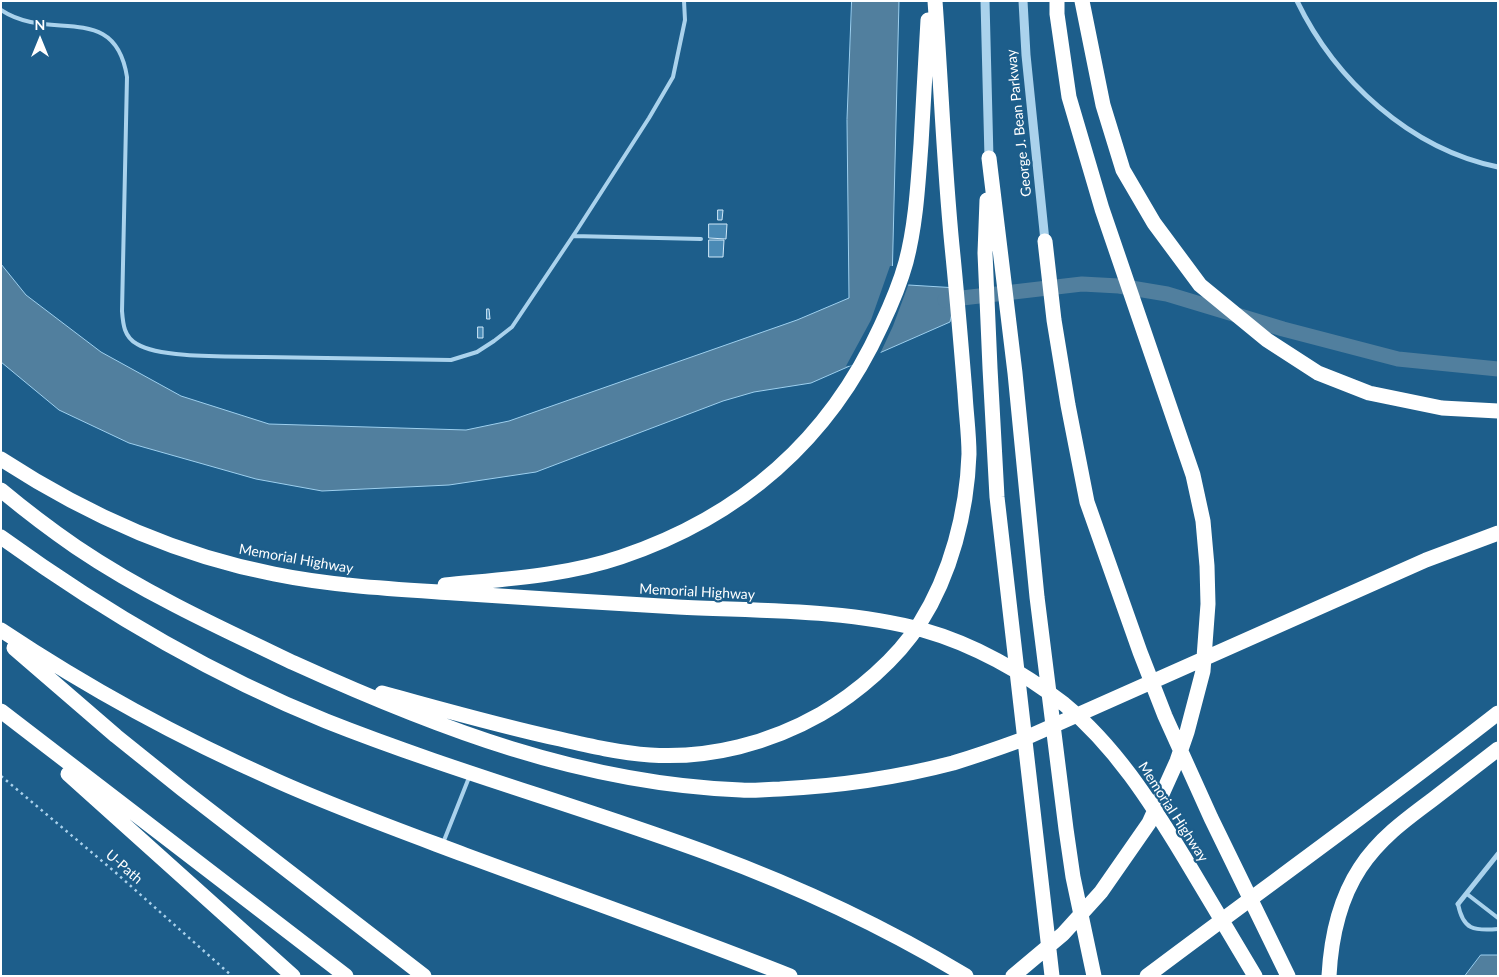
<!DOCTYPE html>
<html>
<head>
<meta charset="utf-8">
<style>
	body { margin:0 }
	#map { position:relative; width:1499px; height:977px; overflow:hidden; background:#1d5e8b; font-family:Lato,sans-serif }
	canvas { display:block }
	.frame { position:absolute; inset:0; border:2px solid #fff; pointer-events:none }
	.north { position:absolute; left:15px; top:15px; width:50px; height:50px; -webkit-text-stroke:4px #1d5e8b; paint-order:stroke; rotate:0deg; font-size:14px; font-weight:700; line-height:20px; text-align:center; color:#fff }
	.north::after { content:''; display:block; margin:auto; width:18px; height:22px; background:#fff; clip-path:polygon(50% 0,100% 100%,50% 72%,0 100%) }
</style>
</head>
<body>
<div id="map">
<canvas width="1499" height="977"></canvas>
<div class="frame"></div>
<div class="north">N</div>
</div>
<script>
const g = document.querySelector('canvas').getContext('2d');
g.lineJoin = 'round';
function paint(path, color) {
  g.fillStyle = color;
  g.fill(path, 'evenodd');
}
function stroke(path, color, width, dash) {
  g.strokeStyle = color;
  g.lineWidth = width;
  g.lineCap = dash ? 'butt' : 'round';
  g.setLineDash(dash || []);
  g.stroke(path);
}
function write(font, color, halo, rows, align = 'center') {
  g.font = font + ' Lato,sans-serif';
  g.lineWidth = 4.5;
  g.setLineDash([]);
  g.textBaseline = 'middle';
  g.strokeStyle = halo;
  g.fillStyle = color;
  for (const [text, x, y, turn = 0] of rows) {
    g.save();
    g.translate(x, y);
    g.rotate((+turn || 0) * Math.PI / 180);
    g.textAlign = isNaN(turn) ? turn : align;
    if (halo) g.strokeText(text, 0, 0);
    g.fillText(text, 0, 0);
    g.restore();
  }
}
const water = new Path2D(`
	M852,1H899L892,284L958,288L950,322L811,383L754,392L723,401L536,472L449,485L322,491L256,479L129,443L59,410L1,362V264L26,295L101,352L181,396L269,424L466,430L509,421L797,320L849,298L847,120Z
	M1481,955H1498V976H1465Z`);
const pier = new Path2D(`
	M890,266H895V282L909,283L893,326L879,356L858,365L846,366L871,320Z`);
const canal = new Path2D(`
	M945,300L1082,284L1119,286L1167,294L1283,329L1398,359L1498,369`);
const building = new Path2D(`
	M718,210H723L722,220H718Z
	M709,224H727L726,239L709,238Z
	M709,240H724L723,257H709Z
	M487,309H489L490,319H487Z
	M478,327H483V338H478Z`);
const path = new Path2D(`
	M1,776L115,872L232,976`);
const service = new Path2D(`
	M1,10C50,43 115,0 127,77L122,311C123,324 124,337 137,344C161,359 234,356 264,357C327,358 389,359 451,360L477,352L494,341L512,327L577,230L649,118L673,77L685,20L684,1
	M573,236L701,239
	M443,843L470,775
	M1467,894L1498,918
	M1458,904C1463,930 1474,931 1498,929`);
const minor = new Path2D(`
	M1297,1C1335,80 1410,149 1498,167
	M1458,904L1498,854`);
const tertiary = new Path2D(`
	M985,1L989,158
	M1023,1L1026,55L1045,241`);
const motorway = new Path2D(`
	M1082,1L1103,105L1123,170L1154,223L1200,285L1267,340L1318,373L1369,393L1442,408L1498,411
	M989,158L1015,373L1037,597L1066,829L1073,877L1094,976
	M987,200L985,253L990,368L997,497L1052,976
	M1045,241L1054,320L1068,405L1087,502L1140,652L1165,716L1211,818L1288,976
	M1,459C84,513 176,555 274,574C333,586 394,589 454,593C529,598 603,603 678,607C758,611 846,609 923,630C973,644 1023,672 1064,704C1115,746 1150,801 1184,857C1208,897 1231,936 1255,976
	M1,490C25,510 50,529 76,547C144,593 220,628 294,663C437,728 582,784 741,790C754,791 767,789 780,789C839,786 896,778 953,763C976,756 999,748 1021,740L1426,560L1498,533
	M1,537C102,610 210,674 326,721C452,771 583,807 710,854C799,887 885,927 966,976
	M445,585C504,579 565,576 621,557C740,517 829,440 881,326C891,305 900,284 906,262C916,224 918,183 921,144C923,103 926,61 928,20
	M1,630C88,688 180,738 275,780C337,808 401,831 465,855C573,895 682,933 790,976
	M14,648L116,736L182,789L424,976
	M382,693C441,709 500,726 560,739C590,746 620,753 650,755C710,759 770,743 821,714C857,693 897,659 920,623C951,574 967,512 969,454C969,434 966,413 965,393C961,344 957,295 952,246C944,165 941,83 935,1
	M1,711L346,976
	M68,774L293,976
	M1013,976L1063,934L1101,892L1149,823L1177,761L1187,732L1203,671L1208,604L1207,566L1203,521L1193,475L1102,209L1069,97L1057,14V1
	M1147,976C1264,888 1383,803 1498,713
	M1329,976C1331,938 1339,900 1360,868C1379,839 1405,820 1432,800C1454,783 1476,766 1498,749`);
const streetNames = [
	["George J. Bean Parkway",1019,123,-96],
	["Memorial Highway",296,559,10],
	["Memorial Highway",697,592,3],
	["Memorial Highway",1173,812,57],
	["U-Path",124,867,41]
];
paint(water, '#517f9e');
stroke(water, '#9dcfee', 1);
paint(pier, '#1d5e8b');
stroke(canal, '#517f9e', 15);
paint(building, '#4a8ab5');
stroke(building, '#cfe8f9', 1);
stroke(path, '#aad2ec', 2.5, [2.5, 4]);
stroke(service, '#aad2ec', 4);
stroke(minor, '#aad2ec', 5);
stroke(tertiary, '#aad2ec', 9);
stroke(motorway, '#fff', 15);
write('14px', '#fff', '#1d5e8b', streetNames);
</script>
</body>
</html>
